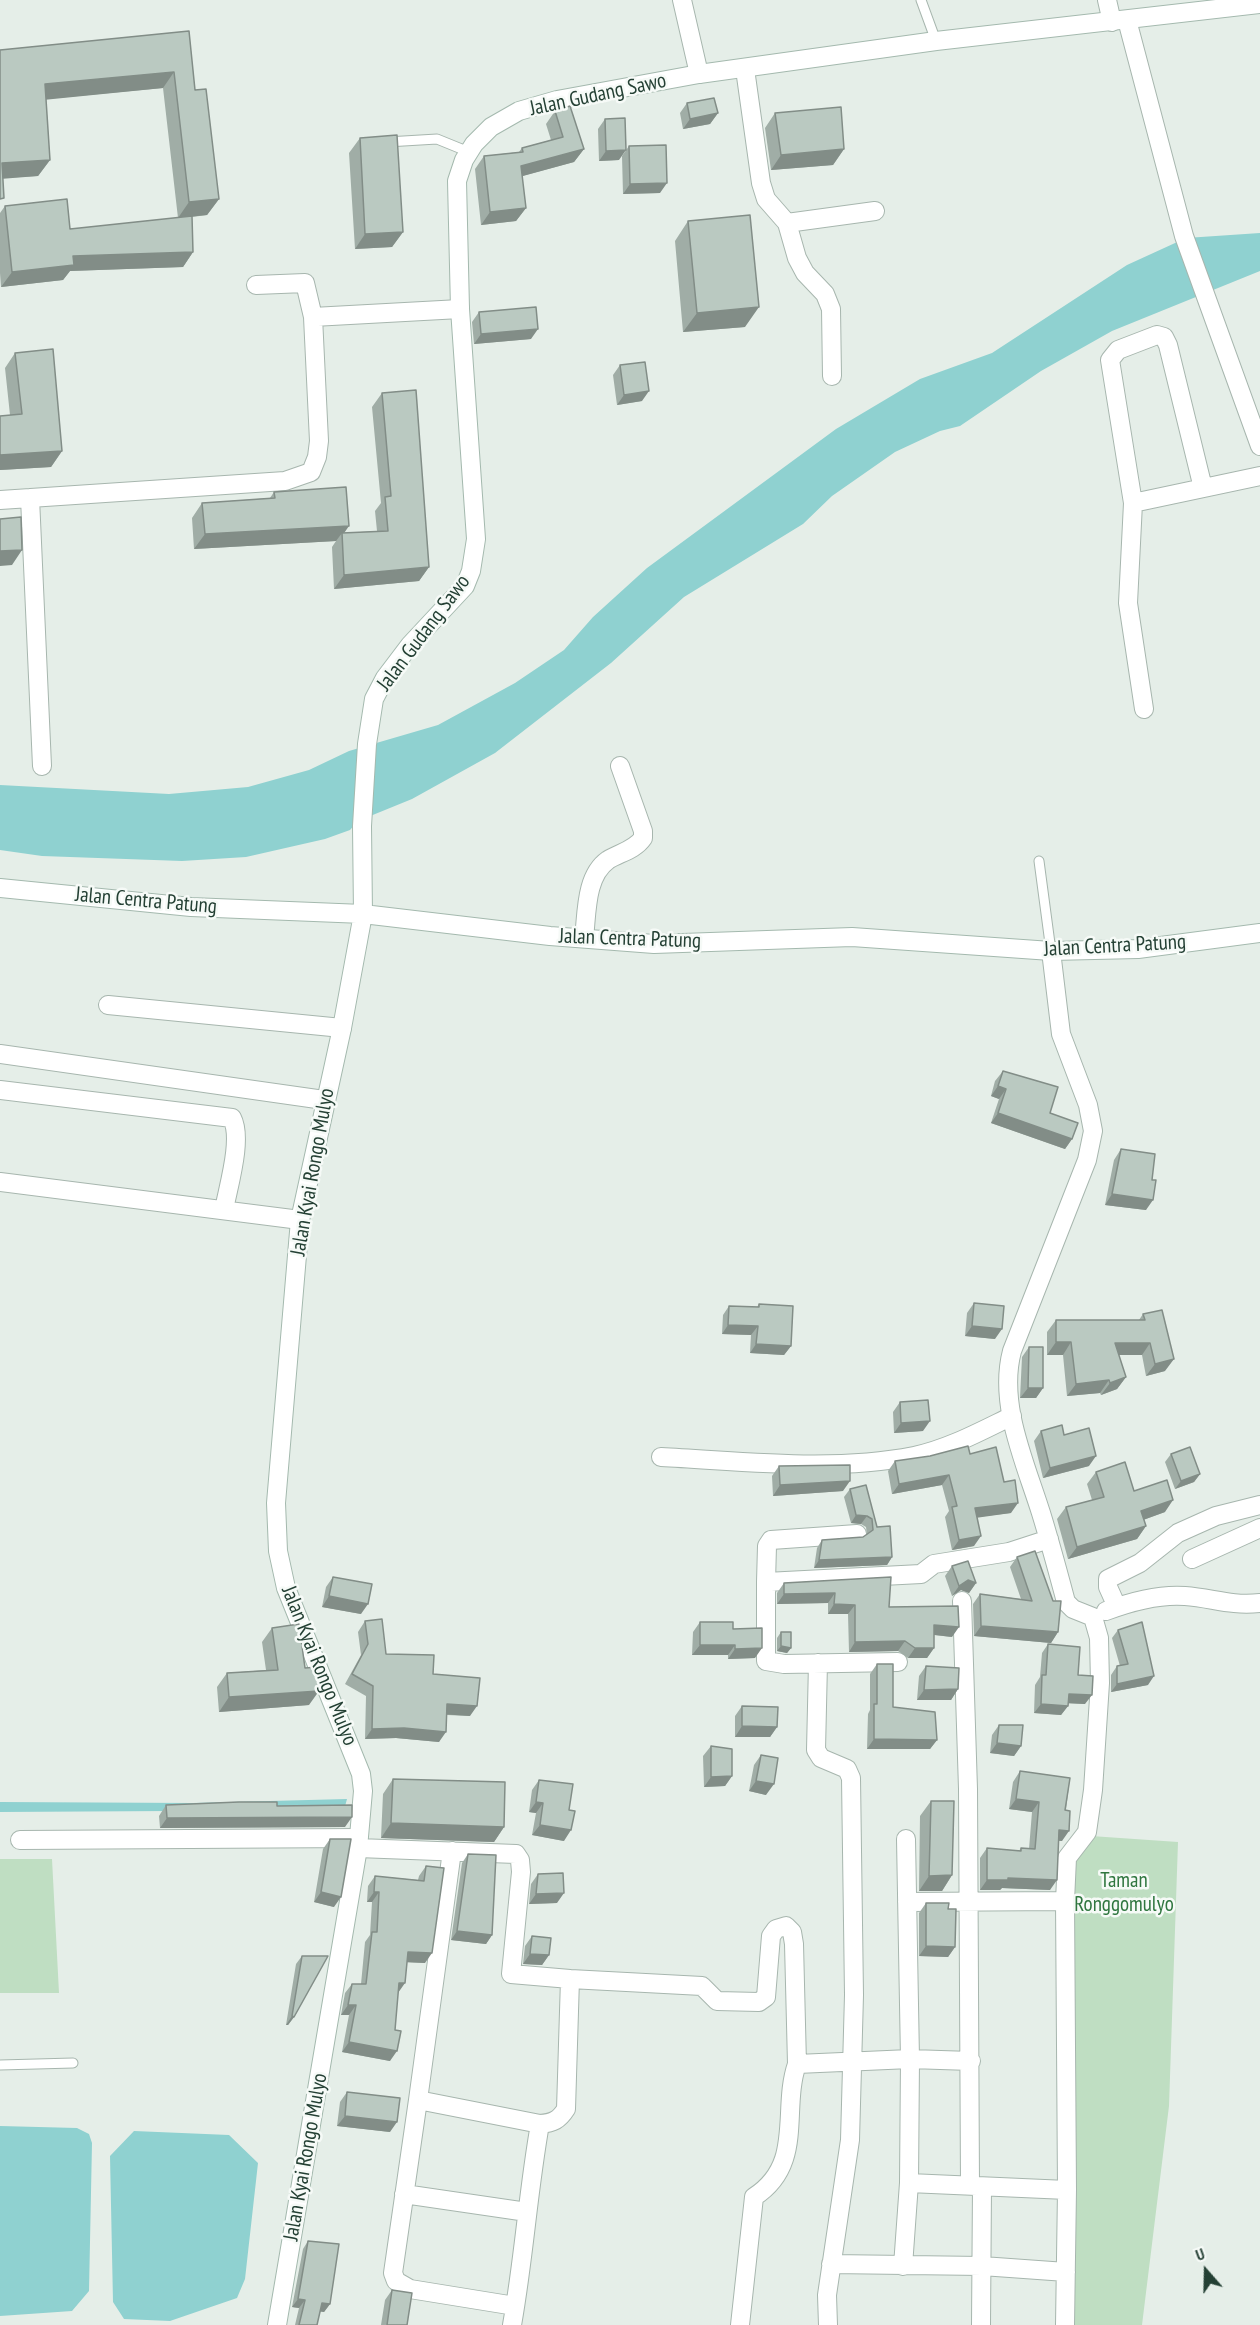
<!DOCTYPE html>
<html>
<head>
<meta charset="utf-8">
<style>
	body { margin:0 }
	#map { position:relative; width:1260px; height:2325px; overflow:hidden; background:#e5eee8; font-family:"PT Sans Narrow",sans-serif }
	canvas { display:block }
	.north { position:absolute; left:1176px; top:2241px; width:60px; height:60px; -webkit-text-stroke:4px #f6faf7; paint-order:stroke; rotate:340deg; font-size:16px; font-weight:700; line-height:24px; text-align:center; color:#244034 }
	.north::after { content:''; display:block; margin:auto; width:21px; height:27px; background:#244034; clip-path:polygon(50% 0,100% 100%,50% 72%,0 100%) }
</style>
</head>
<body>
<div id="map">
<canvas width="1260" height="2325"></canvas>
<div class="north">U</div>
</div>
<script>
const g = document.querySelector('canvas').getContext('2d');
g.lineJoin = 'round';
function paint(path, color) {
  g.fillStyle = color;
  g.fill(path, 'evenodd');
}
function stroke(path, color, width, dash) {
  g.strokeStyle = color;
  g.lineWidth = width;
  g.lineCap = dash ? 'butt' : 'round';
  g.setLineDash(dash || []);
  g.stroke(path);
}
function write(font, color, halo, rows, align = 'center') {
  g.font = font + ' "PT Sans Narrow",sans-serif';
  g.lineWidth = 5;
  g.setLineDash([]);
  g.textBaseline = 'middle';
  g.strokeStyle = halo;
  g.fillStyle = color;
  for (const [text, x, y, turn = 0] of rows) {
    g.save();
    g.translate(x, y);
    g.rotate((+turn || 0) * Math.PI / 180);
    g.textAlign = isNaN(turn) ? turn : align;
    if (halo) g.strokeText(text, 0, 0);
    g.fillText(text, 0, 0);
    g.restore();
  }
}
const green = new Path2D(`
	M1091,1836L1178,1842L1169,2106L1142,2325H1069L1072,1863Z
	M0,1859H52L59,1993H0Z`);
const water = new Path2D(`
	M1260,233V271L1112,331L1041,371L960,426L940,431L895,452L832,496L803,524L684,597L611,663L495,753L412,799L358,821L350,830L325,839L246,857L182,861L42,856L0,850V785L169,794L248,787L309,770L349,751L438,725L515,683L564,650L593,617L647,568L836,429L920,379L992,353L1127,265L1186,238Z
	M347,1799L344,1810L0,1812V1802L193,1803Z
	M0,2126L77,2128L89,2134L92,2143L89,2291L72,2311L0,2316Z
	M134,2131L229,2135L258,2163L245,2279L237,2298L170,2321L124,2319L113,2302L110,2156Z`);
const lane = new Path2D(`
	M921,0L936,41
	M387,142L437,139L469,152
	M1039,861L1051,951
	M0,2065L73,2063`);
const street = new Path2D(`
	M682,0L699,74
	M1107,0L1112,22
	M1127,20L1184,236L1260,446
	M745,69L761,183L766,199L787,223L797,258L805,273L825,294L831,309L832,376
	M787,223L875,211
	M256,285L305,283L313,317L460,309
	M30,498L42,766
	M0,500L285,481L311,472L317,457L319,441L313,317
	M1133,503L1110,360L1118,350L1157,335L1164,337L1168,345L1203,488
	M1144,709L1128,603L1133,503L1260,476
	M584,938C587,914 585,876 608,860C619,853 635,850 643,838V831L620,766
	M1051,951L1061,1034L1088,1105L1093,1131L1087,1160L1012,1351C998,1404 1025,1462 1041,1513C1050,1542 1058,1572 1066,1602L1073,1609L1093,1617L1099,1638L1100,1683L1093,1790L1087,1832L1067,1858L1065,1901L1067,2190L1065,2325
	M108,1005L342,1028
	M0,1054L324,1100
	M0,1090L232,1118C243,1139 228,1187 224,1210
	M0,1182L300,1220
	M661,1457C743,1461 832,1472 914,1456C948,1449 981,1431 1012,1416
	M1192,1559L1260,1528
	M766,1582L767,1546L771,1540L857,1534
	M962,1601L968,1789L970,2185
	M1117,1607L1108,1587V1579L1140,1563L1178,1533L1216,1516L1260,1505
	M1106,1611C1130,1602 1158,1594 1185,1596C1213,1598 1229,1606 1260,1603
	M898,1662L784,1664L766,1661V1582L921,1574L934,1564L1009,1552L1049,1539
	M818,1663L816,1750L821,1758L847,1769L851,1778L854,1995L850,2140L827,2295L828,2325
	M906,1839L910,2059L909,2183
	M20,1840L358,1838
	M358,1848L516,1854L520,1860L521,1872L511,1974L570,1979
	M452,1851L418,2100L540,2124
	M907,1902L1065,1901
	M418,2100L393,2273L396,2281L410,2289L515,2306
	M404,2194L527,2212
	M831,2264L982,2266L1066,2272
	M903,2266L909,2183L1067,2190
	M512,2325C524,2258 528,2191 540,2124C553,2123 559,2120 566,2109L570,1979L702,1986L717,2001L759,2002L766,1997L771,1936L776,1929L786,1926L792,1932L794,1944L797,2064
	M740,2325L754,2197C805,2164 781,2110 797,2064L910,2059L971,2061
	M981,2325L982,2187`);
const secondary = new Path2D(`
	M0,888L191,907L363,914L550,936L654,944L852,937L1051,951L1138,949L1260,933
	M277,2325L358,1848L363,1791L361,1774L286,1588L278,1551L276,1503L300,1220L342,1028L363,914L362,826L367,744L374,699L385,678L410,645L465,586L471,571L476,539L460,309L457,181L464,160L474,144L491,127L519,111L557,100L699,74L936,41L1260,4`);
const wall = new Path2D(`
	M189,31L195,90L219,199L207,215L192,217L193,252L183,267L70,271L63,280L1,287L0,273V213L5,206L70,229L178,218L163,88L46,99L50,160L38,176L3,178L0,50Z
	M687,103L718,113L710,124L683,129L680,113Z
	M555,111L584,149L574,162L522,176L526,208L516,221L481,225L475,169L484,156L519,152L522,148L551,140L546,124Z
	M775,113L844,149L833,165L771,170L765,128Z
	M605,119L619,160L599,161L598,129Z
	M360,138L403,232L392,247L355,249L349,153Z
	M629,146L660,193L623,194L622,156Z
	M688,221L745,327L683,332L675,241Z
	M479,312L531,339L474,344L472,322Z
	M15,353L62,451L51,467L0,470V416L10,415L5,368Z
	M620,365L642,401L617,405L613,375Z
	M382,393L429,567L419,581L334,589L332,547L336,541L194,549L192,518L202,503L270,498L274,492L344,533L377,531L375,511L381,503L372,407Z
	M1003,1071L1050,1113L1072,1139L1065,1149L991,1123L999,1099L991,1096L995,1081Z
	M1121,1149L1152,1180L1146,1210L1105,1205L1114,1160Z
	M974,1303L995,1339L965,1336L967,1313Z
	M759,1304L791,1346L784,1355L750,1353L751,1335L722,1334L723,1315L729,1306L757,1307Z
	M1143,1314L1165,1371L1146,1376L1142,1355H1119L1126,1377L1117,1389L1101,1395L1100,1393L1067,1396L1063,1355H1047V1332L1056,1320H1139Z
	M1029,1347L1043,1388L1036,1398H1020L1022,1357Z
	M900,1402L923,1431L894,1433L893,1412Z
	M1041,1431L1064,1435L1089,1466L1043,1478L1034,1441Z
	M970,1454L1011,1513L977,1517L974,1546L952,1550L945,1517L949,1511L942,1485L892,1494L888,1471L895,1461Z
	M1171,1454L1200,1474L1194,1482L1175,1489L1165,1462Z
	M779,1466L843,1491L773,1496L772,1476Z
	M1096,1472L1134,1491L1165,1512L1143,1520L1146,1526L1137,1539L1068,1559L1057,1519L1066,1507L1092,1500L1087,1484Z
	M850,1489L877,1527L892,1557L887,1565L814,1568L817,1548L822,1540L863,1537L867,1535L866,1527L861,1524L851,1523L844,1497Z
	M1017,1557L1058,1632L1051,1643L974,1636L973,1604L980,1594L1021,1599L1010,1567Z
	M952,1566L976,1583L969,1593L961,1590L952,1596L945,1576Z
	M333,1577L361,1614L322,1607L326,1587Z
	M891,1577L889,1607L952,1637L934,1635V1648L927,1658H908L898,1651L849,1652L848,1614H828V1603L777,1604V1593L784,1583Z
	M365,1621L386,1654L470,1716L447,1715L439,1742L396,1738L365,1739L366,1696L345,1684L361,1655L358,1632Z
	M700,1622L733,1629L755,1658L728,1659V1655H692L693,1632Z
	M272,1628L305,1668L309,1705L219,1712L217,1687L227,1673L266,1670L262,1642Z
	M1118,1630L1148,1685L1111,1692V1675L1117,1666H1120L1112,1638Z
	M781,1632L791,1648L787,1653L777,1651V1638Z
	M1048,1644L1078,1675L1085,1704L1068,1703V1706L1061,1715L1034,1713L1035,1685L1040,1677L1042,1653Z
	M877,1664L893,1707L937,1740L930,1749H867L868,1714L870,1710V1674Z
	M926,1666L958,1689L951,1700H917L919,1676Z
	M742,1706L777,1727L770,1737H735V1716Z
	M999,1725L1021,1746L1014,1756L990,1753L992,1735Z
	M711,1746L732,1776L725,1786L704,1787L703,1756Z
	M761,1755L766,1795L749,1791L754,1765Z
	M1020,1771L1070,1778L1062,1841H1058L1050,1890L1002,1888L1000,1890H980V1858L987,1848L1019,1851L1021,1848L1029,1849L1032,1812L1009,1809L1013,1782Z
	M393,1779L504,1827L494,1842L381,1838L383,1794Z
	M539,1780L564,1841L532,1835L536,1813L529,1812L532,1790Z
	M931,1801L952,1875L942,1891H919L920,1816Z
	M166,1805L277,1806L345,1827L160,1828L159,1816Z
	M330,1839L334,1907L314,1902L323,1849Z
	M468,1854L492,1935L486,1944L451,1940L462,1863Z
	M426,1866L425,1963L407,1962L398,1993L390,2061L342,2052L349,2015H341L345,1993L352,1984H361L365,1942L370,1935L372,1902H367L368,1886L375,1876L418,1880L419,1876Z
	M538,1874L557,1903L529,1904L531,1884Z
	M926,1903L948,1909L955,1947L948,1957L919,1956V1913Z
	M532,1936L549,1955L542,1965L523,1964L525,1946Z
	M302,1956L294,2017L288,2025H286L296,1964Z
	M347,2092L390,2132L337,2126L340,2102Z
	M308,2241L330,2304L324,2312L320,2311L317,2325H295L299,2308L292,2307L303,2249Z
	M392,2290L407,2325H381L385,2300Z`);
const shadedWall = new Path2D(`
	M174,72L163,88L33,101L45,84Z
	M718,113L710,124L683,129L690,119Z
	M584,149L574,162L512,179L521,166Z
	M844,149L833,165L771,170L781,155Z
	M626,150L619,160L599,161L606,151Z
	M50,160L38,176L0,179L2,163Z
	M667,183L660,193L623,194L630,184Z
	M219,199L207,215L178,218L189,202Z
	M526,208L516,221L481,225L490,212Z
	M403,232L392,247L355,249L365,234Z
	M193,252L183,267L70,271L63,280L1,287L12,272L73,256Z
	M759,307L745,327L683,332L697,313Z
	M538,329L531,339L474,344L481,334Z
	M649,391L642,401L617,405L624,395Z
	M62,451L51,467L0,470V455Z
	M349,526L342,536V533L336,541L194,549L205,534Z
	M22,550L12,565L0,566V551Z
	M429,567L419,581L334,589L344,575Z
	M998,1086L1006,1089L999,1099L991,1096Z
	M998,1113L1072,1139L1065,1149L991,1123Z
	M1112,1194L1153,1200L1146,1210L1105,1205Z
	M728,1325L758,1326L751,1335L722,1334Z
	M972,1326L1002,1329L995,1339L965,1336Z
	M1056,1342H1071L1063,1355H1047Z
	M1115,1343H1150L1142,1355H1106Z
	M756,1344L791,1346L784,1355L750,1353Z
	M1174,1359L1165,1371L1146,1376L1155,1364Z
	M1126,1377L1117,1389L1101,1395L1110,1383Z
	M1109,1380L1100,1393L1067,1396L1076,1384Z
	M1028,1388H1043L1036,1398H1020Z
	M930,1421L923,1431L894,1433L901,1423Z
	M1096,1456L1089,1466L1043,1478L1050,1468Z
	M1200,1474L1194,1482L1175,1489L1181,1481Z
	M949,1475L942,1485L892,1494L899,1484Z
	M850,1481L843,1491L773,1496L780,1485Z
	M1173,1500L1165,1512L1132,1524L1141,1511Z
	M1018,1503L1011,1513L968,1519L975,1508Z
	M856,1515L867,1516L861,1524L851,1523Z
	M1146,1526L1137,1539L1068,1559L1077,1547Z
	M981,1536L974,1546L952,1550L959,1540Z
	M892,1557L887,1565L814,1568L819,1560Z
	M968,1580L976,1583L969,1593L961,1590L952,1596L959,1586Z
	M835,1593L828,1603L777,1604L784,1594Z
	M329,1596L368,1604L361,1614L322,1607Z
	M834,1604L855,1605L848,1614H828Z
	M934,1625L959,1627L952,1637L927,1634Z
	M981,1626L1058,1632L1051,1643L974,1636Z
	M905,1641L898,1651L849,1652L855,1642Z
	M700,1645H735L728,1655H692Z
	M781,1646L791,1648L787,1653L777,1651Z
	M762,1648L755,1658L728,1659L735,1649Z
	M915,1648H934L927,1658H908Z
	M1154,1676L1148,1685L1111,1692L1117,1684Z
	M958,1689L951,1700H917L924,1690Z
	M319,1691L309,1705L219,1712L229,1697Z
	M1069,1694L1092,1695L1085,1704L1062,1703Z
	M447,1704L477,1706L470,1716L440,1714Z
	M1041,1704L1068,1706L1061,1715L1034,1713Z
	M742,1726L777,1727L770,1737H735Z
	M404,1728L446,1732L439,1742L396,1738L365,1739L372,1729Z
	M874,1739L937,1740L930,1749H867Z
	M997,1743L1021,1746L1014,1756L990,1753Z
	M732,1776L725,1786L704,1787L711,1777Z
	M756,1781L774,1784L766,1795L749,1791Z
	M1016,1799L1039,1802L1032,1812L1009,1809Z
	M536,1802L543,1803L536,1813L529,1812Z
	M352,1817L345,1827L160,1828L167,1818Z
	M391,1823L504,1827L494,1842L381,1838Z
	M540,1825L571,1830L564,1841L532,1835Z
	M1059,1830L1069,1831L1062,1841L1052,1840Z
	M952,1875L942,1891H919L929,1876Z
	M1008,1878L1057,1880L1050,1890L1002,1888L1000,1890H980L987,1880Z
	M321,1892L341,1897L334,1907L314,1902Z
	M374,1892H379L372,1902H367Z
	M564,1893L557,1903L529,1904L536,1894Z
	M457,1931L492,1935L486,1944L451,1940Z
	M926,1946L955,1947L948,1957L919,1956Z
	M408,1952L432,1953L425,1963L401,1962Z
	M530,1954L549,1955L542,1965L523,1964Z
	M399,1983H405L398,1993Z
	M348,2005H356L349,2015H341Z
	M292,2016L294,2017L288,2025H286Z
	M349,2042L397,2051L390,2061L342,2052Z
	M345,2116L397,2122L390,2132L337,2126Z
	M298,2299L305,2300L299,2308L292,2307Z
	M322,2303L330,2304L324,2312L316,2311Z`);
const building = new Path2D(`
	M189,31L195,90L206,89L219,199L189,202L174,72L45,84L50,160L2,163L4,198L0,199V50Z
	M714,98L718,113L690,119L687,103Z
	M570,106L584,149L521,166L526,208L490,212L484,156L523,152L522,148L563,137L555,111Z
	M841,107L844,149L781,155L775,113Z
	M625,118L626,150L606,151L605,119Z
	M397,135L403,232L365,234L360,138Z
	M666,145L667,183L630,184L629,146Z
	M67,199L70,229L192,216L193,252L73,256L74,265L12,272L5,206Z
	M750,215L759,307L697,313L688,221Z
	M536,307L538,329L481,334L479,312Z
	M53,349L62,451L0,455V416L22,414L15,353Z
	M645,362L649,391L624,395L620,365Z
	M416,390L429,567L344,575L342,533L388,531L385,497L391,496L382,393Z
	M346,487L349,526L205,534L202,503L275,498L274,492Z
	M21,517L22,550L0,551V519Z
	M1003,1071L1058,1087L1050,1113L1078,1123L1072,1139L998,1113L1006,1089L998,1086Z
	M1121,1149L1155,1154L1152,1180H1156L1153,1200L1112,1194Z
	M974,1303L1004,1306L1002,1329L972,1326Z
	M759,1304L793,1306L791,1346L756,1344L758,1326L728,1325L729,1306L759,1307Z
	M1162,1310L1174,1359L1155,1364L1150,1343H1115L1126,1377L1110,1383L1109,1380L1076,1384L1071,1342H1056V1320H1145L1143,1314Z
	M1029,1347H1043V1388H1028Z
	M928,1400L930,1421L901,1423L900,1402Z
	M1062,1425L1064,1435L1089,1428L1096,1456L1050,1468L1041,1431Z
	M968,1446L970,1454L996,1447L1004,1482L1015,1480L1018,1503L975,1508L981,1536L959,1540L952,1507L957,1506L949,1475L899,1484L895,1461L930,1456Z
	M1190,1447L1200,1474L1181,1481L1171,1454Z
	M1125,1462L1134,1491L1167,1480L1173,1500L1141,1511L1146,1526L1077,1547L1066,1507L1104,1497L1096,1472Z
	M850,1465V1481L780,1485L779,1466Z
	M866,1485L877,1527L890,1526L892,1557L819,1560L822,1540L863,1537L873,1530L872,1519L867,1516L856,1515L850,1489Z
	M1035,1551L1053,1601H1061L1058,1632L981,1626L980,1594L1032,1601L1017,1557Z
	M968,1561L976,1583L968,1580L959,1586L952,1566Z
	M333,1577L372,1584L368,1604L329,1596Z
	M891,1577L889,1607L958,1606L959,1627L934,1625V1648H915L905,1641L855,1642V1605L834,1604L835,1593L784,1594V1583Z
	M382,1619L386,1654L434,1655L433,1674L480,1678L477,1706L447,1704L446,1732L404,1728L372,1729L373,1686L352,1674L368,1644L365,1621Z
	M700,1622H733V1629L762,1628V1648L735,1649V1645H700Z
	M1142,1622L1154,1676L1117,1684V1666L1128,1664L1118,1630Z
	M299,1624L305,1668L318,1667L319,1691L229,1697L227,1673L278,1670L272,1628Z
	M781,1632H791V1648L781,1646Z
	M1048,1644L1080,1647L1078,1675L1093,1676L1092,1695L1069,1694L1068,1706L1041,1704L1042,1675H1046Z
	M877,1664H893V1707L935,1712L937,1740L874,1739V1704H877Z
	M926,1666L959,1668L958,1689L924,1690Z
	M742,1706L778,1707L777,1727L742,1726Z
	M999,1725H1023L1021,1746L997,1743Z
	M711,1746L732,1749V1776L711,1777Z
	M761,1755L778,1758L774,1784L756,1781Z
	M1020,1771L1070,1778L1065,1810L1070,1811L1069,1831L1059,1830L1057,1880L1008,1878V1880H987V1848L1021,1851V1848L1035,1849L1039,1802L1016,1799Z
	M393,1779L505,1782L504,1827L391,1823Z
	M539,1780L573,1784L569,1810L575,1811L571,1830L540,1825L543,1803L536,1802Z
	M931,1801H954L952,1875L929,1876Z
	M239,1802H277V1806L352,1805V1817L167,1818L166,1805Z
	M330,1839H351L341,1897L321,1892Z
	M468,1854L496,1855L492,1935L457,1931Z
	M426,1866L444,1868L432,1953L408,1952L405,1983H399L395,2030L401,2031L397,2051L349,2042L356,2005H348L352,1984H366L372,1932H377L379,1892H374L375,1876L424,1881Z
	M563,1873L564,1893L536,1894L538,1874Z
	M926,1903H949L948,1909H956L955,1947L926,1946Z
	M532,1936L551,1938L549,1955L530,1954Z
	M302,1956H328L294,2017L292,2016Z
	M347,2092L400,2098L397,2122L345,2116Z
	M308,2241L339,2244L330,2304L322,2303L317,2325H299L305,2300L298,2299Z
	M392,2290L412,2293L407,2325H387Z`);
const streetNames = [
	["Jalan Gudang Sawo",598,95,-12],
	["Jalan Gudang Sawo",424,633,-53],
	["Jalan Centra Patung",146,901,5],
	["Jalan Centra Patung",630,939,2],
	["Jalan Centra Patung",1115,946,-3],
	["Jalan Kyai Rongo Mulyo",313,1172,-80],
	["Jalan Kyai Rongo Mulyo",319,1666,68],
	["Jalan Kyai Rongo Mulyo",306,2157,-80]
];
const parkNames = [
	["Taman",1124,1881],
	["Ronggomulyo",1124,1905]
];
paint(green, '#bfdec2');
paint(water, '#8fd1d0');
stroke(lane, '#a7b6ae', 11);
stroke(street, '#a7b6ae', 20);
stroke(secondary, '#a4b9ae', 20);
stroke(lane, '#fff', 9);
stroke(street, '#fff', 18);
stroke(secondary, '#fff', 18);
paint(wall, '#a0ada6');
paint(shadedWall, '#828d87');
paint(building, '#bac9c1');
stroke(building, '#828d87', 1.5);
write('21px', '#244034', '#f6faf7', streetNames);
write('21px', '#2f763f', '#f6faf7', parkNames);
</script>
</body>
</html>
